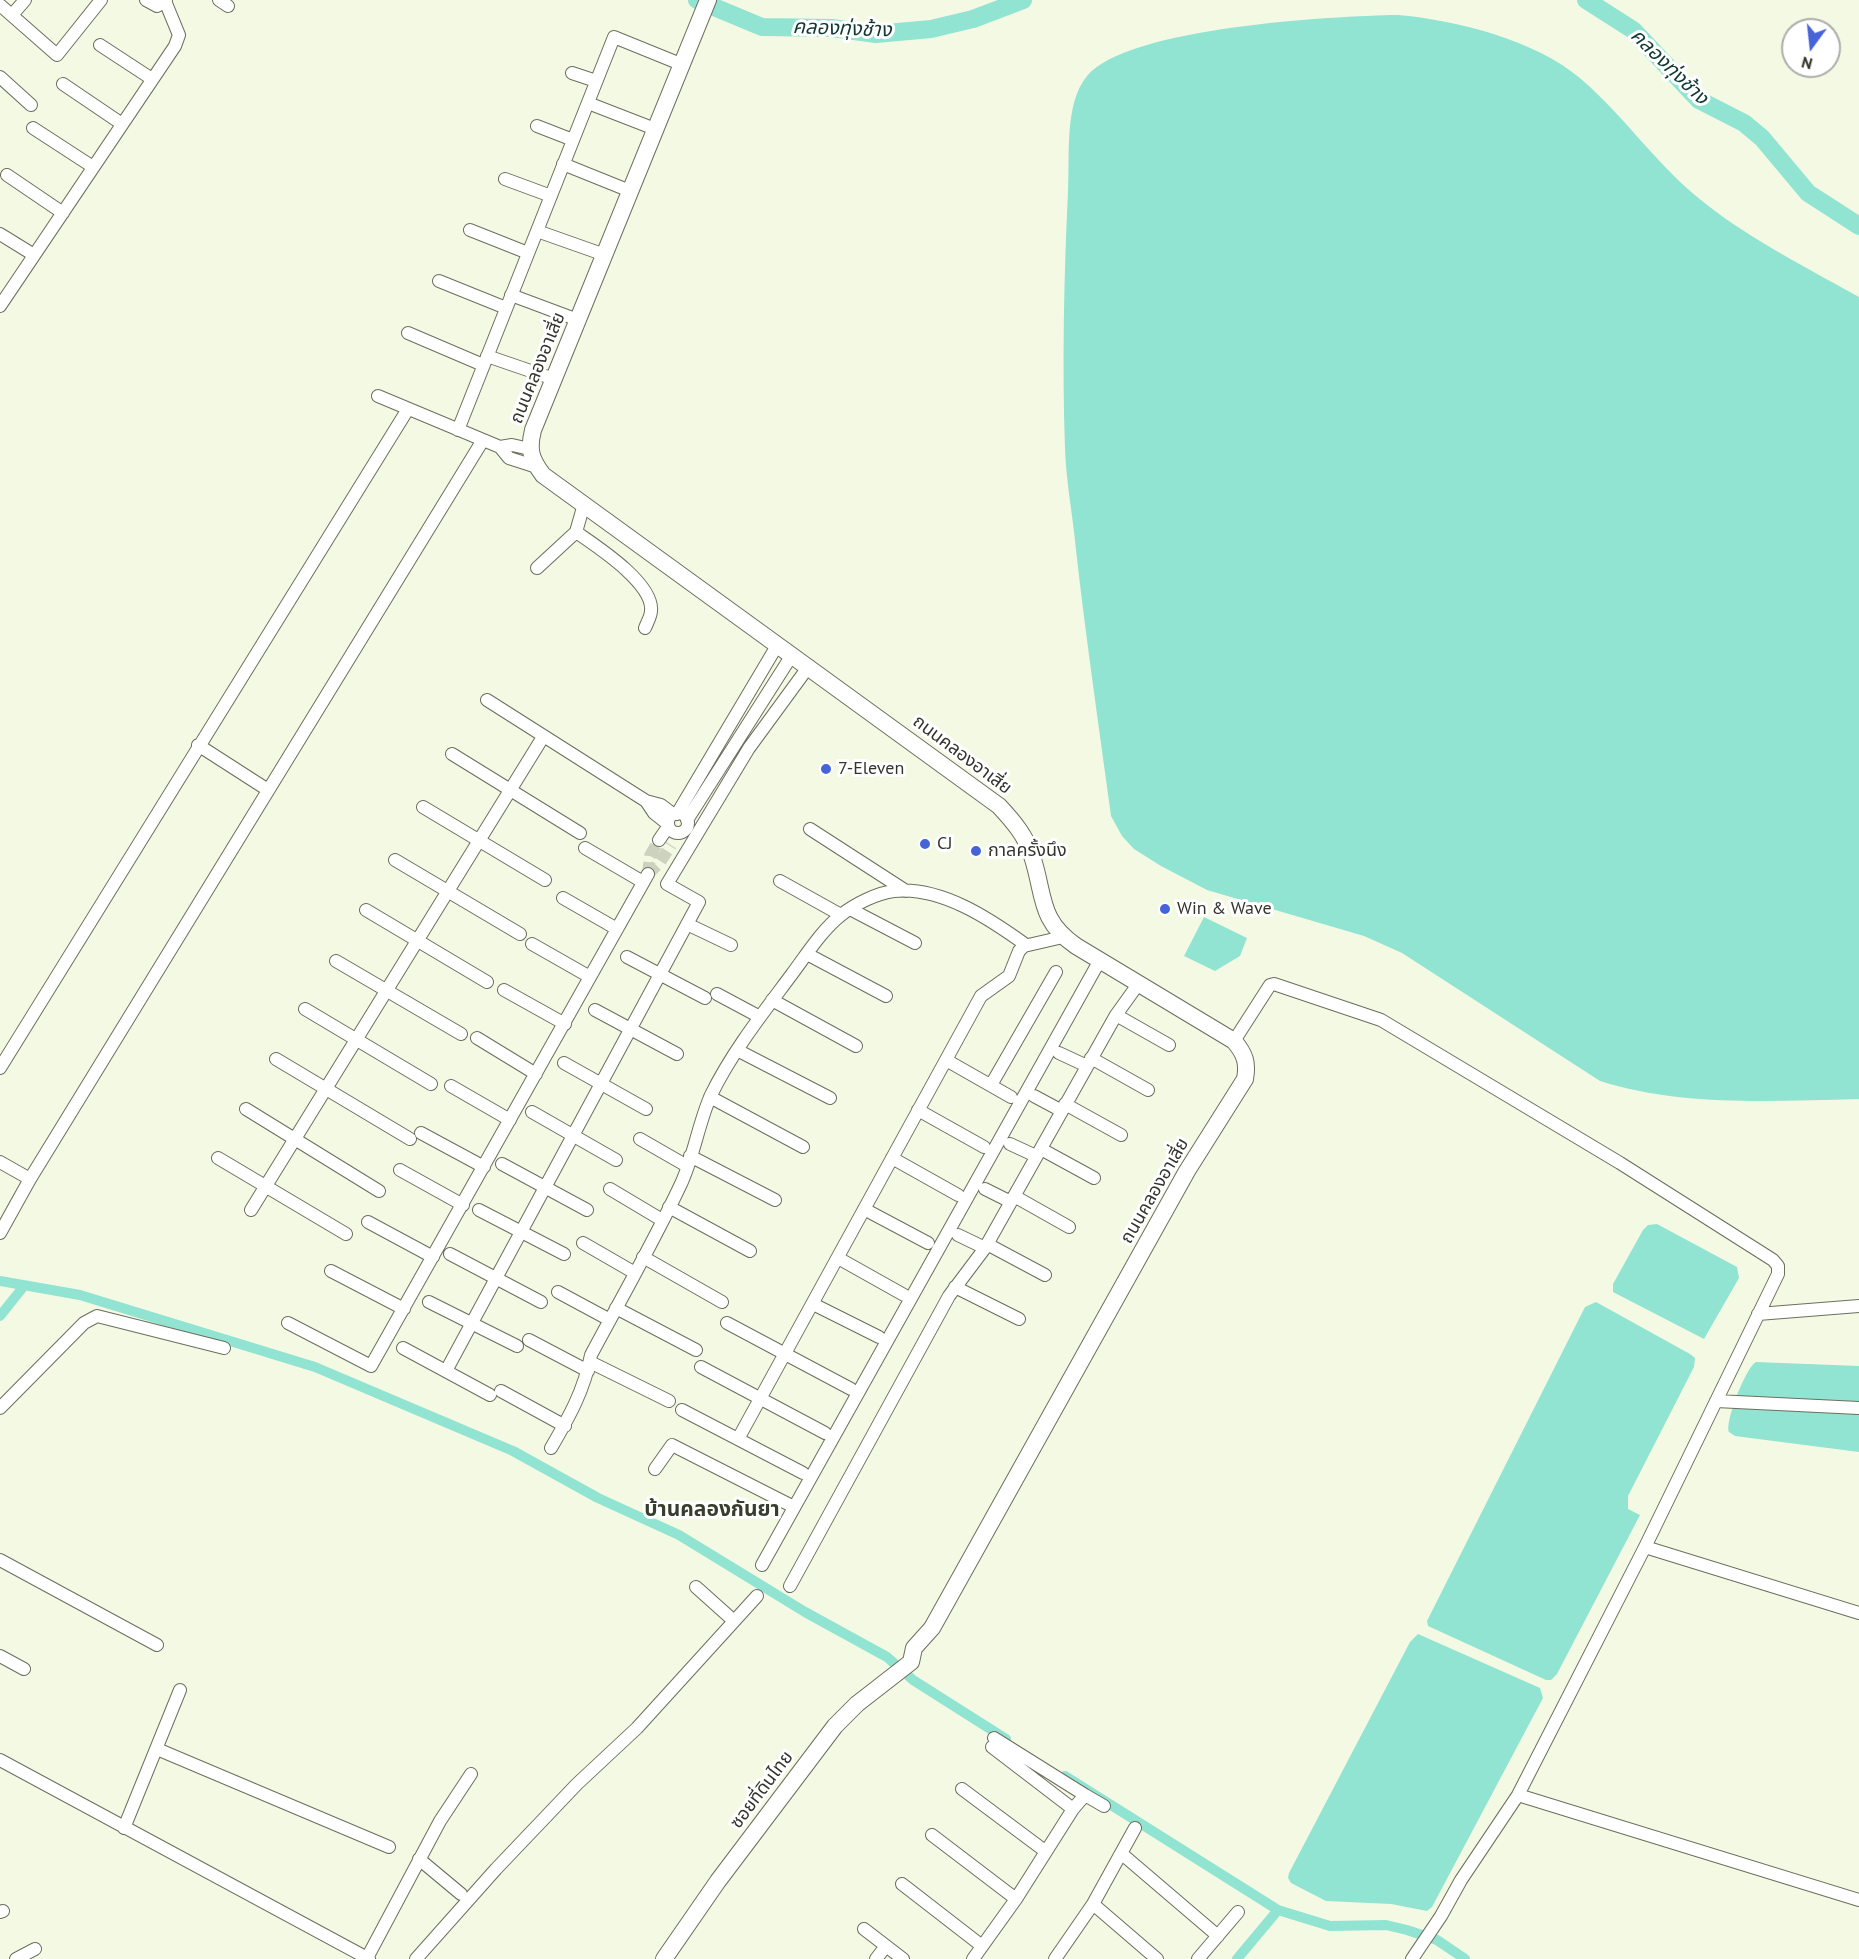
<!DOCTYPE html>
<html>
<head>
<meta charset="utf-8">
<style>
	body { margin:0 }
	#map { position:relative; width:1859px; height:1959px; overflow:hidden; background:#f4f9e4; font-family:"PT Sans",sans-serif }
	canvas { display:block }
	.north { position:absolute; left:1781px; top:18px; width:60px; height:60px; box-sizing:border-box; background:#fff; border:2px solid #adaeab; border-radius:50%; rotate:195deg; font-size:16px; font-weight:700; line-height:24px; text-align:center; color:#33352d }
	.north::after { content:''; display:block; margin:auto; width:21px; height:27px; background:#4663d7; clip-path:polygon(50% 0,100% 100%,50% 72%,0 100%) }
</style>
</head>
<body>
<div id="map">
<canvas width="1859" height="1959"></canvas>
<div class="north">N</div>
</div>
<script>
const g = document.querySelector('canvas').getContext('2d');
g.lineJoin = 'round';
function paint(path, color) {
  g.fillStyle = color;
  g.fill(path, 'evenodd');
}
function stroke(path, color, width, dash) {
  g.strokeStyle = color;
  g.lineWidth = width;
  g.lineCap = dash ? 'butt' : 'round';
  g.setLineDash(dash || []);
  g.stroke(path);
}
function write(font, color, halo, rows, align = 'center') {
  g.font = font + ' "PT Sans","Noto Sans Thai",sans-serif';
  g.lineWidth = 6;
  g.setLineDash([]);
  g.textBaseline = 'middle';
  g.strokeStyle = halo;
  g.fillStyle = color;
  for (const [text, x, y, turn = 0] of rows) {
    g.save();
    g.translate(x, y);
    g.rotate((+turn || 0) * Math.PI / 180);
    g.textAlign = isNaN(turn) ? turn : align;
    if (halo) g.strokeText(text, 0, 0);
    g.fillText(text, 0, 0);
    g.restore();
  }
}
const water = new Path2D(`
	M1398,15C1456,20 1536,40 1581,79C1623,115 1654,161 1696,196C1745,237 1804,266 1859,297V1099C1773,1101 1683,1107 1600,1081L1402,953L1364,936L1207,890L1161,866L1134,849L1122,836L1111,816C1099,727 1086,639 1076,550C1073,516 1066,482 1065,448C1062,363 1064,276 1068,191C1070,156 1064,104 1087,76C1128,27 1333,16 1398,15Z
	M1204,917L1247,938L1240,956L1215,971L1184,956Z
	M1657,1224L1737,1267L1739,1278L1704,1339L1613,1292V1284L1643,1230L1648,1225Z
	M1596,1302L1690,1354L1695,1358L1694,1367L1628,1496V1509L1640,1515L1557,1674L1551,1680H1546L1428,1626L1427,1621L1585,1307Z
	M1756,1362L1859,1366V1452L1735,1436L1729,1432C1725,1421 1746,1367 1756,1362Z
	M1418,1634L1540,1688L1543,1698L1432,1907L1427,1911L1391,1904L1326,1901L1291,1883L1288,1878L1289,1873L1410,1642Z`);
const canal = new Path2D(`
	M0,1281L80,1295L315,1367L513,1451L598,1498L679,1535L805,1612L887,1657L913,1680L1006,1739
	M0,1316L24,1286
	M1065,1776L1278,1910L1330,1926L1386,1925L1407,1930L1437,1940L1465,1959
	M1237,1959L1278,1910`);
const river = new Path2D(`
	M697,0L762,27L832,28L876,34L931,29L973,19L1023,0
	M1586,0L1633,30L1699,100L1744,123L1762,138L1808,193L1859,226`);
const streetTunnel = new Path2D(`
	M648,874L660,862L671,845
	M648,874L650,856L659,840`);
const street = new Path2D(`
	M146,0L157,6L166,0
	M219,0L228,6
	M0,5L57,55L101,0
	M12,15L25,0
	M100,45L152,79
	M572,73L596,81
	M0,77L31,105
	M63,84L122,124
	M588,103L655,129
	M537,126L573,140
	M33,128L93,167
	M563,164L630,191
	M7,175L63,213
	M505,179L551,196
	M470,230L528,253
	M537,231L605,255
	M0,234L34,255
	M439,281L506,308
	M511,295L578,320
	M0,306L175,46L179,35L165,1
	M408,333L483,365
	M487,356L554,379
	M378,396L500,447L509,458L537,467
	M458,430L614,37L683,65
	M500,447L512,445L530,449
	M584,504L576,532C596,546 654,583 651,611C651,616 647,623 645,628
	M537,568L576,532
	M487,700L646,801L661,805L673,814
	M198,745L268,790
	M452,754L580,833
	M646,801L654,813L668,824
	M423,807L545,880
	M668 823a10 10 0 1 1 20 0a10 10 0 1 1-20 0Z
	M677,814L778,644
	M687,820L792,655
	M810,829L906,891
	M659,840L668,827
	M585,848L643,882
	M395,860L520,934
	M780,881L841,915
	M563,898L617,929
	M850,909L915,943
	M366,910L487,982
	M687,924L731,945
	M532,944L590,977
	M807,954L886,996
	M627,957L705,998
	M336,961L461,1034
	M504,990L565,1024
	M717,994L760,1017
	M772,1000L856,1046
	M305,1009L431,1084
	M595,1010L677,1054
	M1116,1015L1169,1045
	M477,1038L536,1074
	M1234,1041L1270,985L1274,984L1381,1020L1620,1163L1773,1260L1778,1266V1274L1645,1547L1518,1795L1461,1880L1441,1916L1412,1959
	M737,1050L830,1098
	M1059,1053L1087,1066
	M1091,1058L1148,1090
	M276,1059L410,1139
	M946,1060L1011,1097
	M564,1063L646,1109
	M0,1068L408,409
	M991,1085L1056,972
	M451,1086L510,1120
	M1034,1096L1062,1111
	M710,1097L803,1147
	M1065,1104L1121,1135
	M246,1109L379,1191
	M918,1110L984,1147
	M532,1112L616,1160
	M421,1133L484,1167
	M640,1139L687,1166
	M1010,1144L1036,1156
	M1041,1149L1094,1178
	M690,1156L775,1200
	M218,1158L346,1234
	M892,1158L958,1195
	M0,1162L30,1179
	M502,1164L587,1210
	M400,1170L463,1205
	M610,1189L662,1220
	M985,1189L1011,1202
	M1014,1196L1069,1227
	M669,1207L750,1251
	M864,1209L928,1243
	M251,1210L543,737
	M479,1210L564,1254
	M368,1222L433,1257
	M0,1233L30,1179L483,440
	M958,1235L985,1248
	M583,1243L635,1273
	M987,1244L1045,1275
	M450,1254L541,1302
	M643,1257L722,1302
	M838,1258L904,1295
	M331,1271L404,1309
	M955,1287L1019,1319
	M558,1292L610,1320
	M429,1302L517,1346
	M813,1304L879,1337
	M616,1308L696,1350
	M1758,1314L1859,1306
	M288,1323L371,1366L648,874
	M727,1323L851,1389
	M529,1340L588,1371
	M403,1348L490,1395
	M590,1362L669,1401
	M701,1367L825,1433
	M446,1371L699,902L667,884L749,748L809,666
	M501,1391L565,1426
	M1716,1401L1859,1408
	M0,1408L84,1323L97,1316L224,1348
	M682,1410L803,1473
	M738,1439L981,996L1009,976L1019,951L1024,946L1063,937
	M551,1448C569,1417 584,1391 591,1355C621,1299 653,1243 680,1186C694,1157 698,1124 711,1095C732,1052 763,1013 792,974C807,954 821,931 841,915C855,904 877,893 894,891C941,886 990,919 1026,945
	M655,1469L672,1445L794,1507
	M1645,1547L1859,1613
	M0,1560L157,1645
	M762,1565L1100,960
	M790,1586L949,1296L985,1248L1116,1015L1139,983
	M696,1587L734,1621
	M0,1656L24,1669
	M994,1738L1085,1795
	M157,1749L389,1847
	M0,1760L369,1959
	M962,1789L1045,1851
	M1518,1795L1859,1900
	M1073,1809L1085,1795L1104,1806
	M124,1828L180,1690
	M932,1835L1016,1899
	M1122,1854L1218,1936
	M419,1859L461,1894
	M902,1884L982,1946
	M1093,1904L1157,1959
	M0,1912L3,1911
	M864,1929L903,1959
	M367,1958L440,1821L471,1774
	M16,1959L35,1949
	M416,1959L496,1869L577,1784L637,1728L757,1596
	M876,1959L886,1946
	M973,1959L1016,1899L1073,1809L992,1747
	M1055,1959L1093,1904L1135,1828
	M1198,1959L1238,1912`);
const secondary = new Path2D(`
	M664,1959L718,1881L835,1726L857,1704L911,1662L914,1648L932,1628L1187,1171L1245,1079C1248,1063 1245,1054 1234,1041L1076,946C1038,920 1045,895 1032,856C1026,836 1013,821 999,806L543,475C531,459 528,450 533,430L708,0`);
const markers = [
	[826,769,6,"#4663d7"],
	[925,844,6,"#4663d7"],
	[976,851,6,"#4663d7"],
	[1165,909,6,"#4663d7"]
];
const streetNames = [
	["ถนนคลองอาเสี่ย",538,368,-68],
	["ถนนคลองอาเสี่ย",962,755,37],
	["ถนนคลองอาเสี่ย",1155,1191,-60],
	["ซอยที่ดินไทย",762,1790,-53]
];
const poiNames = [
	["7-Eleven",838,769],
	["CJ",937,844],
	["กาลครั้งนึง",988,851],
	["Win & Wave",1177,909]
];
const waterNames = [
	["คลองทุ่งช้าง",842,29,2],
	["คลองทุ่งช้าง",1669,67,44]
];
const quarterNames = [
	["บ้านคลองกันยา",712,1510]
];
paint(water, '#91e4d2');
stroke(canal, '#91e4d2', 10);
stroke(river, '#91e4d2', 18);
stroke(streetTunnel, '#cdd2bf', 12, [12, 6]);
stroke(street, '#6b6f5d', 14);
stroke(secondary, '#6b6f5d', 18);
stroke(street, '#fff', 12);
stroke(secondary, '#fff', 16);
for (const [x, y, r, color] of markers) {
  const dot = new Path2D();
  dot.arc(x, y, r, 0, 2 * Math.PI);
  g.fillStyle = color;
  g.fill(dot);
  stroke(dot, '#fff', 2);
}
write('18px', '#33352d', '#fff', streetNames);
write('18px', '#33352d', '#fff', poiNames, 'left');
write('italic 20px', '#113831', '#fff', waterNames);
write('bold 21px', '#393d2c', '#fff', quarterNames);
</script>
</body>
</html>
